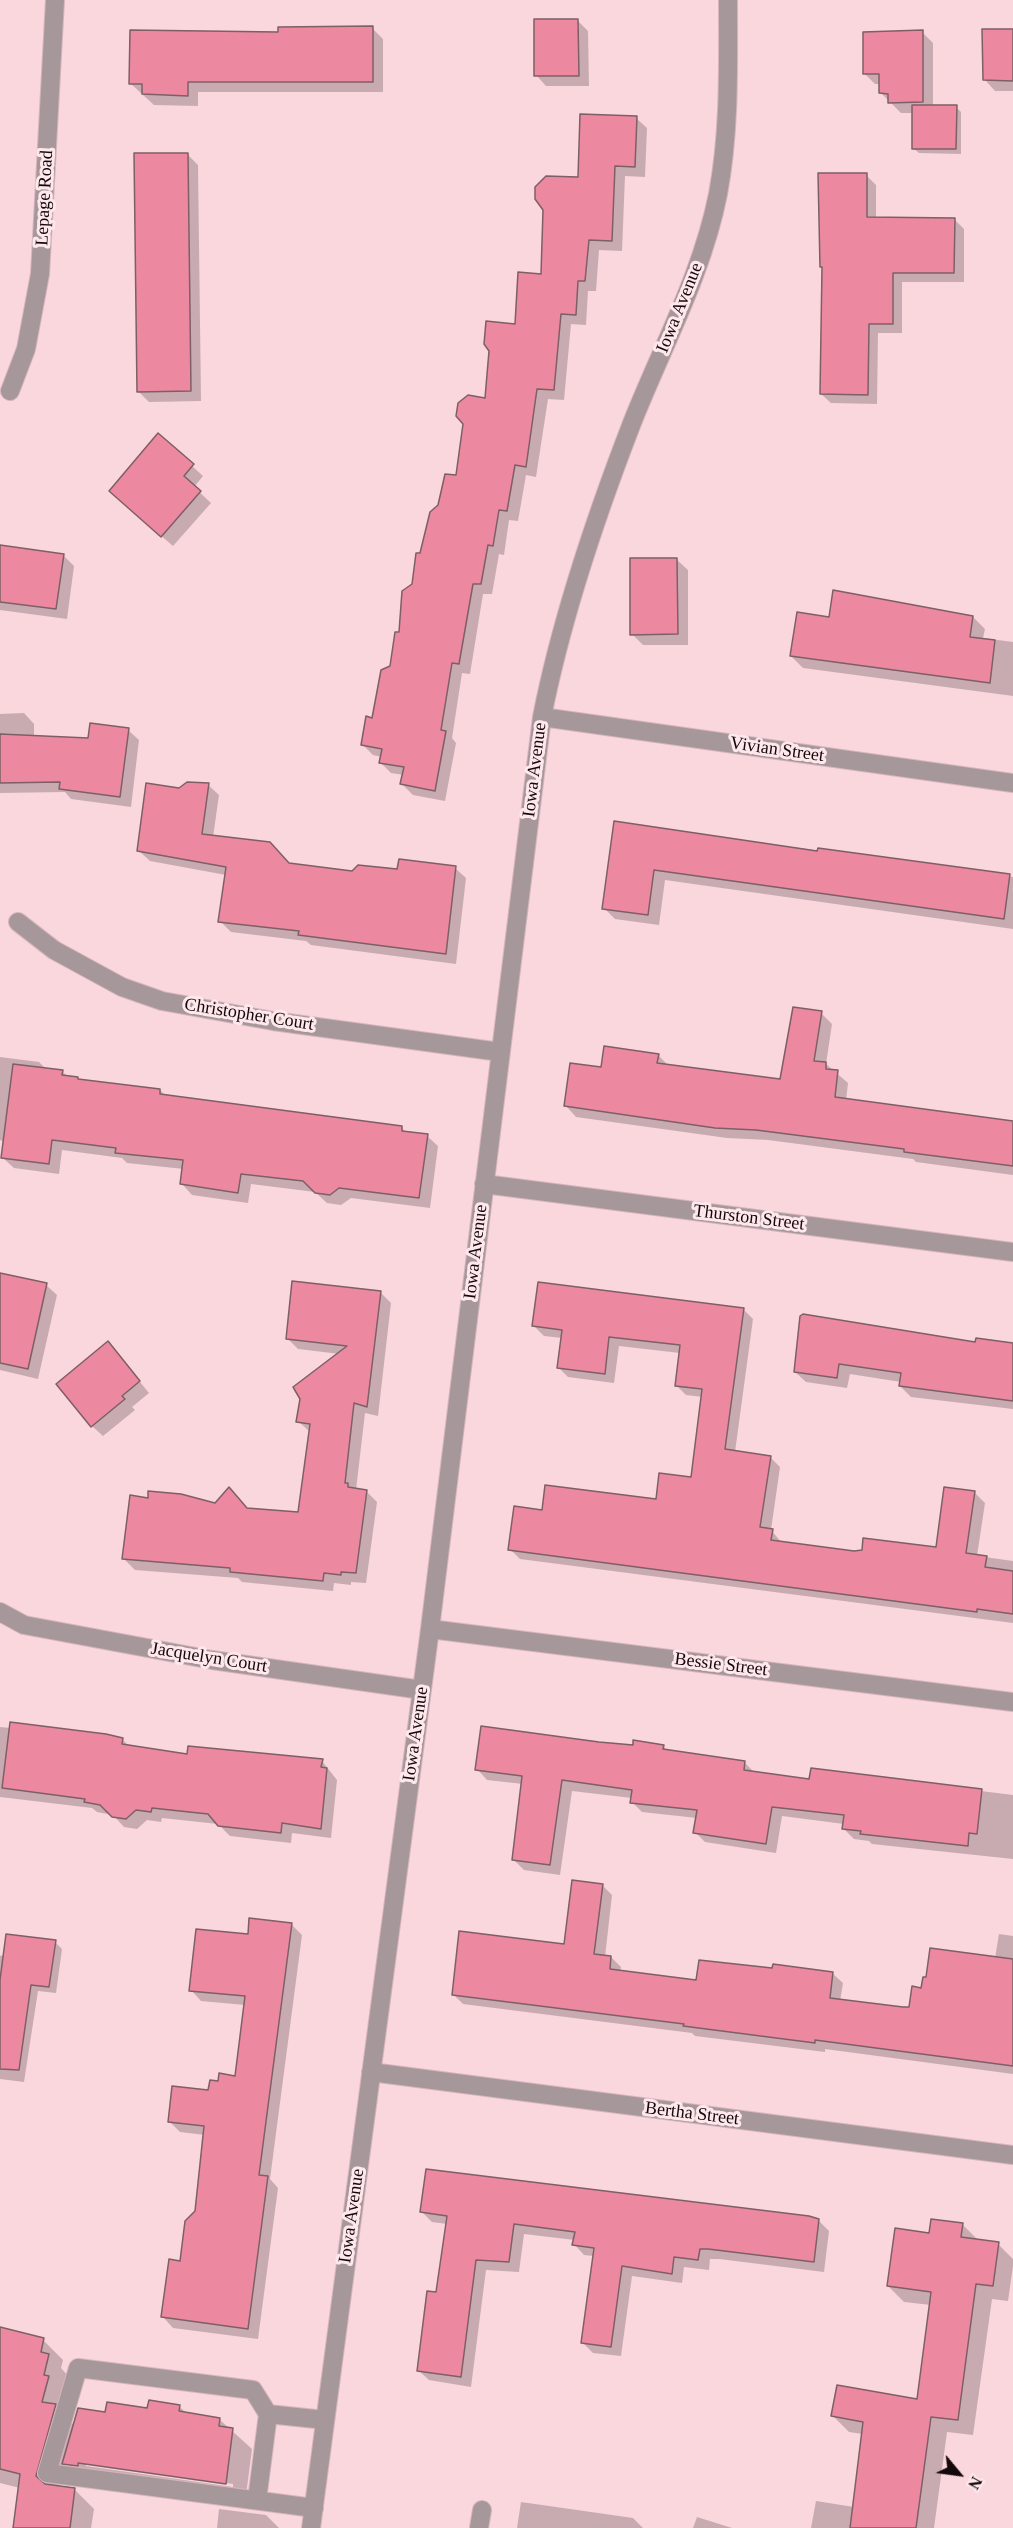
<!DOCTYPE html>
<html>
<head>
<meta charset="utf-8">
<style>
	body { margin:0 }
	#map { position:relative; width:1013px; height:2528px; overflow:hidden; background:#fad6dd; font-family:"Times New Roman",serif }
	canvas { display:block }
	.north { position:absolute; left:929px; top:2444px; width:60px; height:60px; -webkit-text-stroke:4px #fee8ec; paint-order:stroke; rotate:119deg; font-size:16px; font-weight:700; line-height:24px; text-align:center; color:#13080a }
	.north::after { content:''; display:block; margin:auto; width:21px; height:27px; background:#13080a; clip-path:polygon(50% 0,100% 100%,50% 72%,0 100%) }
</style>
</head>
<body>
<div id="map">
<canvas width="1013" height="2528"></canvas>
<div class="north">N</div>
</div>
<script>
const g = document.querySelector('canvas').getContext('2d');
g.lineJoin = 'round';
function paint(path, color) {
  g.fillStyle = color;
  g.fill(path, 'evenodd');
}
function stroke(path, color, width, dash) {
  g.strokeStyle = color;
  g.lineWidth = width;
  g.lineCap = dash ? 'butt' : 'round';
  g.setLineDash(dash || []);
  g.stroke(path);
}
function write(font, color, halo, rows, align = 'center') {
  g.font = font + ' "Times New Roman",serif';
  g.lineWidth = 6;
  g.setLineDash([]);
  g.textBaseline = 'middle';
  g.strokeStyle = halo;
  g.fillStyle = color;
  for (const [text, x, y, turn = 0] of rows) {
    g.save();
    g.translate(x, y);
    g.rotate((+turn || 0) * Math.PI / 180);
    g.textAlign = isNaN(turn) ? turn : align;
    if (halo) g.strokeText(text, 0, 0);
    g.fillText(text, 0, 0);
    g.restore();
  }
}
const shadow = new Path2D(`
	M578,21L588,31L589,86H546L536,75Z
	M372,28L383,39V92H198V106L154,105L130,83L280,34Z
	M1013,31V91H995L985,80Z
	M922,32L933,43V106L956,107L961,112V154L919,153L913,148L914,113H901L881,93V84H875L865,74Z
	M636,118L647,128L645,177L625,176L622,251L599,250L596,291H588L586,325L571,324L564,400L548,399L536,477L526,475L518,521L509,520L504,555L499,554L492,594H483L470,674L462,673L452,738L456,743L445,801L413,795L402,784L404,775L391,773L380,762L382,757L373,755L363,745L391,667L421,555L439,506L457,477L486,400L517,326L542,276L580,179Z
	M187,154L198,165L201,401L149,402L138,391Z
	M866,175L876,185V219H954L964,229V282H902V333H878L877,404L831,403L821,394Z
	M158,435L203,476L194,487L211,503L173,546L121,501Z
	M0,546L63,555L74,566L67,619L0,610Z
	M677,560L688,570V645H643L632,634Z
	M973,617L985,629L983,638L1013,642V696L803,668L791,656L830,618Z
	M24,713L34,724V737L89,740L128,730L139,740L131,807L71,799L65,792L0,793V714Z
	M208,785L219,795L213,837L289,864L353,873L455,868L466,878L456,964L311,945L306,941L231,932L220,921L226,875L150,861L139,851L179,790Z
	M615,823L1013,877V929L665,880L659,925L615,919L604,908Z
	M821,1013L832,1024L826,1064L848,1083L846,1100L1013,1121V1175L916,1162L913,1159L768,1140L727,1138L576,1117L566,1106L603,1069L658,1055L669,1066L781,1080Z
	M0,1057L39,1062L46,1069L62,1071L68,1077L80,1081L160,1090L166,1096L401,1127L407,1133L427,1136L438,1146L430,1208L351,1198L341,1205L327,1203L315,1192L251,1184L248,1203L192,1195L182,1184L184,1169L127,1163L122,1158L62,1150L59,1174L14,1168L3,1158L5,1142L0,1140Z
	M0,1274L46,1285L57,1295L38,1379L0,1370Z
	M381,1293L391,1303L378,1416L365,1413L356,1490L366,1491L377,1502L366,1583L351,1582V1585L334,1583L333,1591L242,1582L238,1578L135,1570L124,1559L215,1505L299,1514L310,1432L298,1421L340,1354L298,1349L287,1338Z
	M743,1309L753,1319L735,1452L770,1457L780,1467L771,1530L782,1543L854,1553L938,1548L975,1493L985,1503L977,1556L1013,1561V1623L520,1559L510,1549L657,1501L692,1479L703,1397L686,1395L676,1385L680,1353L619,1346L614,1383L568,1377L558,1367L562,1338L544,1336L534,1326Z
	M801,1318L976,1343L1013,1345V1409L911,1397L900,1386L901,1382L850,1374L847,1388L806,1382L795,1372Z
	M108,1343L149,1393L132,1407L135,1410L103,1436L92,1426Z
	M0,1727L122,1739L130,1747L188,1756L322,1761L337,1780L331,1838L292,1833L291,1843L230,1836L218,1824L162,1818L161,1822L147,1820L137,1829L124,1827L113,1815L97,1812L92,1808L0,1797Z
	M663,1746L668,1751L744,1762L755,1773L811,1781L812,1770L1013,1795V1859L872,1844L869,1841L854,1839L844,1829V1824L782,1816L776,1853L705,1842L695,1832L697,1818L642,1812L632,1802V1798L572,1791L560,1875L524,1870L514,1860L523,1784L487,1780L477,1769L635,1747Z
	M602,1885L612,1895L605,1957H611L621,1967L620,1972L697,1982L832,1973L843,1983L840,2001L910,2008L922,1989L995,1958L999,1934L1013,1936V2074L825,2049V2052L695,2036L692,2033L463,2004L453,1994L565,1946Z
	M291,1924L302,1935L270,2179L278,2188L258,2339L173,2328L163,2317L196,2212L205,2135L180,2132L169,2121L219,2082L236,2077L245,2005L201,2001L191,1990L249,1936Z
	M55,1942L62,1949L56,1993L38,1991L24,2082L0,2079V1956Z
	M422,2212L819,2221L829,2231L824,2272L719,2259H710L709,2270L684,2267L682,2283L632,2276L621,2356L593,2353L582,2342L594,2256L584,2255L574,2244L575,2240L524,2234L519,2272L486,2270L471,2387L429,2380L418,2370L438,2294L447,2224L432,2222Z
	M962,2224L978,2240L998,2244L1013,2259V2266L1008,2301L992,2299L973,2435L947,2432L934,2528H811L816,2501L854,2507L863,2434L849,2432L833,2416L918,2400L931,2305L904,2302L888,2286L931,2235Z
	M0,2329L43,2340L63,2360L61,2368L68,2376L63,2414L74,2425L106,2414L179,2406L187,2414L219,2419L252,2449L245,2503L83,2483L64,2464L58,2487L74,2489L94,2509L91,2528H15L20,2488L0,2483ZM86,2463L233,2484V2487L86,2466Z
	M521,2502L633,2518L643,2528H517Z
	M219,2509L266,2515L279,2528H217Z
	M697,2517L732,2528H693Z`);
const building = new Path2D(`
	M534,19H578L579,76H534Z
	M373,26V82H188V96L142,94V84H129L130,30L278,32V27Z
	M982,29H1013V81L983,80Z
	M923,30V102L888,103V94L879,93V74H863V32Z
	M912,105H957L956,149H912Z
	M580,114L637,116L635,167L615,166L612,241L589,240L585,281H578L576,315L561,314L554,390L537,389L526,467L515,465L507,511L499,510L493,546L488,545L481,584H473L459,664L452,663L441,730L446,731L435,791L400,784L404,767L379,763L382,749L361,745L366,716L372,718L381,670L390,666L395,632H399L402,591L412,584L416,553H420L430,512L438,505L445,474L456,475L463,424L456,416L458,403L468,395L485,398L489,351L484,344L486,321L515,324L518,272L541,274L543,210L535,199V187L546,176L578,177Z
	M134,153H188L191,391L137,392Z
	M818,173H867V217L955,218L954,273H893V324H869L868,395L820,394L822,267H820Z
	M158,433L194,464L184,476L201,491L161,537L109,491Z
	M0,545L64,554L56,609L0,602Z
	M630,558H677L678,634L630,635Z
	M833,590L973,616L970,637L995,640L990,683L790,656L797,612L829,617Z
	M90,723L129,728L120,797L59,789L60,782L0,783V734L88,738Z
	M187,782L209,783L202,834L270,842L289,863L352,871L358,865L397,869L399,859L456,866L446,954L298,935L299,931L218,922L226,867L137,851L146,783L179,788Z
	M614,821L817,851L818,848L1010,874L1004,919L654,870L648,915L602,909Z
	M793,1007L822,1011L814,1061L826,1062V1069L838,1070L835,1097L1013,1121V1166L904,1152V1149L756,1130L715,1128L564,1106L570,1063L601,1067L604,1046L659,1054L657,1063L780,1079Z
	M13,1064L63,1070L62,1075L78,1077V1079L160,1089V1094L402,1126V1131L428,1134L419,1198L339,1188L330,1195L315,1193L303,1181L241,1174L238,1193L180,1184L183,1160L115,1153L116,1148L52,1140L49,1164L1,1158Z
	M0,1273L47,1283L28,1369L0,1363Z
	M292,1281L381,1291L367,1407L354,1403L345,1483H348V1487L367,1490L356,1573L341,1572V1575L324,1573L323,1581L230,1572V1568L122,1559L130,1495L148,1498V1491L181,1494L215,1503L229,1487L247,1508L298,1512L310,1424L296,1422L300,1399L293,1387L347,1346L286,1339Z
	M538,1282L744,1308L725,1449L771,1456L760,1527L773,1529L771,1540L854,1551L862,1550L863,1538L936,1547L944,1487L975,1491L966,1553L987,1556L985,1567L1013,1571V1614L977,1609V1612L508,1550L514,1506L542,1510L545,1485L656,1499L659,1473L691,1477L702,1389L675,1386L680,1345L609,1337L605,1374L557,1368L562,1330L532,1326Z
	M803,1314L975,1342L976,1338L1013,1343V1401L899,1386L901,1373L839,1364L837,1378L794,1372L800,1316Z
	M108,1341L140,1381L122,1396L125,1399L91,1427L56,1384Z
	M10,1722L106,1734L123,1738L122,1744L187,1754L188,1746L323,1759L321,1767L327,1768L321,1829L282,1823L281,1833L218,1826L208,1814L152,1808L151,1812L136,1810L126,1819L112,1817L100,1805L84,1802L85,1799L2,1788Z
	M481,1726L599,1742L633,1745V1740L664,1745L663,1749L745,1761L744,1770L809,1779L811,1768L982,1789L977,1834L969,1833L968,1846L860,1834L861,1831L842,1829L844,1815L772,1807L766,1844L693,1833L697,1810L630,1803L632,1790L562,1780L550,1865L512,1860L522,1776L475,1770Z
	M572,1880L603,1884L594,1954L611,1956L610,1969L696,1980L699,1960L772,1968L773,1964L833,1972L830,1998L903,2007H909L912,1986L921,1988L923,1977H926L930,1948L1013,1959V2066L815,2040V2043L683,2026L684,2024L452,1995L459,1931L564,1944Z
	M249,1918L292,1923L259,2175L268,2176L248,2329L161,2317L169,2259L180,2261L185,2221L195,2211L204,2126L168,2122L172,2086L208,2090L210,2080L218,2081L219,2073L235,2076L245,1996L189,1991L196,1929L248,1934Z
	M6,1934L56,1940L49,1987L31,1985L19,2070L0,2069V1980Z
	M426,2169L809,2216L819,2219L814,2262L708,2249H700L698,2260L674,2257L672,2274L622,2266L611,2347L581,2343L594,2248L572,2245L575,2232L514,2224L509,2262L476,2260L461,2377L417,2371L427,2291L436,2292L447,2216L420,2212Z
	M931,2219L963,2223L961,2237L999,2242L993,2286L976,2284L958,2420L931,2417L916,2528H850L863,2422L831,2416L837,2385L917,2399L931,2292L887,2286L895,2228L929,2233Z
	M0,2327L44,2338L41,2352L49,2354L44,2375L49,2376L42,2402L56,2404L36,2476L45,2484L75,2488L70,2528H13L20,2474L0,2469Z
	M149,2400L180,2405L179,2411L220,2418L219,2426L233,2428L226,2484L78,2463V2466L62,2464L78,2408L105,2412L107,2402L147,2408Z`);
const service = new Path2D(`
	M257,2500L268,2414
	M314,2508L47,2473L78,2368L253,2390L268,2414L325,2420
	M479,2528L482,2510`);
const minor = new Path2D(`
	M10,391L26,349L40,274L55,0
	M542,717L1013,783
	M18,922L54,950L122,987L162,1001L273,1021L500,1052
	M484,1184L1013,1252
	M0,1612L24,1625L212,1660L422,1690
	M430,1629L1013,1702
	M371,2072L1013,2155
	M311,2528L430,1629L542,717C561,620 596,516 632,423C662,347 702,275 718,194C730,130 728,65 728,0`);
const streetNames = [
	["Lepage Road",45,198,-87],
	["Iowa Avenue",680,308,-68],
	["Vivian Street",777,750,8],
	["Iowa Avenue",535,770,-83],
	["Christopher Court",249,1015,9],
	["Thurston Street",749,1218,7],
	["Iowa Avenue",476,1252,-83],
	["Jacquelyn Court",209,1658,9],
	["Bessie Street",721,1665,7],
	["Iowa Avenue",416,1734,-82],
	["Bertha Street",692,2114,7],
	["Iowa Avenue",352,2216,-82]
];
paint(shadow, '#0003');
paint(building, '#ec89a1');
stroke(building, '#7d5f65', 1.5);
stroke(service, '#d5b5bb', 20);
stroke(minor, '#d5b5bb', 20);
stroke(service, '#a6979a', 18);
stroke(minor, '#a6979a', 18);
write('18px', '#13080a', '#fee8ec', streetNames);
</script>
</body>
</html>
